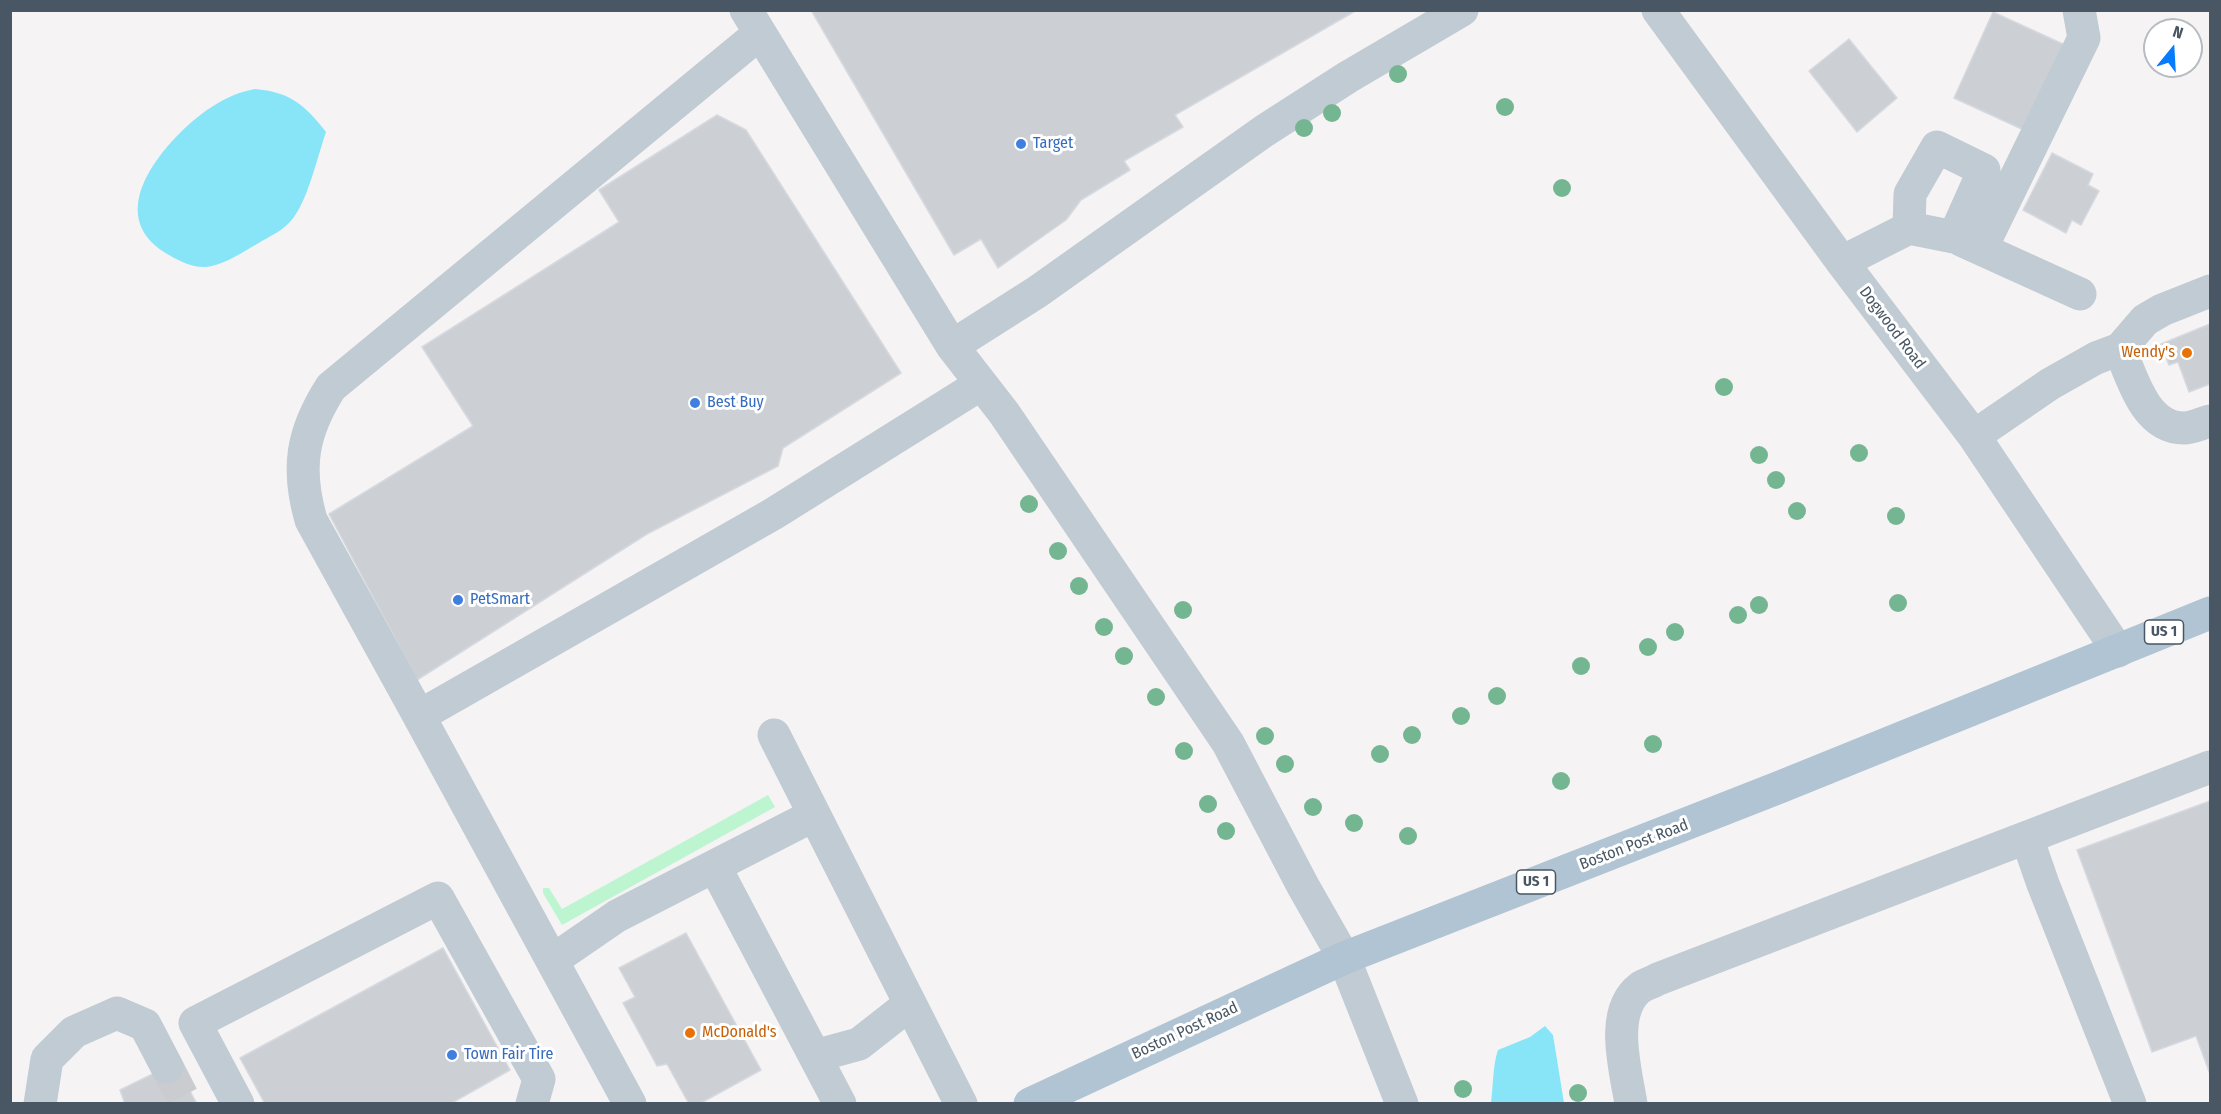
<!DOCTYPE html>
<html>
<head>
<meta charset="utf-8">
<style>
	body { margin:0 }
	#map { position:relative; width:2221px; height:1114px; overflow:hidden; background:#f5f3f3; font-family:"Fira Sans Condensed",sans-serif }
	canvas { display:block }
	.frame { position:absolute; inset:0; border:12px solid #485763; pointer-events:none }
	.north { position:absolute; left:2143px; top:18px; width:60px; height:60px; box-sizing:border-box; background:#fff; border:2px solid #b6bcc1; border-radius:50%; rotate:18deg; font-size:16px; font-weight:700; line-height:24px; text-align:center; color:#485763 }
	.north::after { content:''; display:block; margin:auto; width:21px; height:27px; background:#067cfc; clip-path:polygon(50% 0,100% 100%,50% 72%,0 100%) }
</style>
</head>
<body>
<div id="map">
<canvas width="2221" height="1114"></canvas>
<div class="frame"></div>
<div class="north">N</div>
</div>
<script>
const g = document.querySelector('canvas').getContext('2d');
g.lineJoin = 'round';
function paint(path, color) {
  g.fillStyle = color;
  g.fill(path, 'evenodd');
}
function stroke(path, color, width, dash) {
  g.strokeStyle = color;
  g.lineWidth = width;
  g.lineCap = dash ? 'butt' : 'round';
  g.setLineDash(dash || []);
  g.stroke(path);
}
function write(font, color, halo, rows, align = 'center') {
  g.font = font + ' "Fira Sans Condensed",sans-serif';
  g.lineWidth = 6;
  g.setLineDash([]);
  g.textBaseline = 'middle';
  g.strokeStyle = halo;
  g.fillStyle = color;
  for (const [text, x, y, turn = 0] of rows) {
    g.save();
    g.translate(x, y);
    g.rotate((+turn || 0) * Math.PI / 180);
    g.textAlign = isNaN(turn) ? turn : align;
    if (halo) g.strokeText(text, 0, 0);
    g.fillText(text, 0, 0);
    g.restore();
  }
}
const green = new Path2D(`
	M768,795L775,807L562,925L543,893V888H549L562,909Z`);
const water = new Path2D(`
	M255,89C290,92 305,105 326,132C317,158 309,196 294,217C285,230 270,236 257,244C243,252 228,262 212,266C197,270 181,262 169,255C114,224 142,173 175,138C196,116 224,94 255,89Z
	M1545,1026L1553,1035L1564,1103H1491C1493,1088 1493,1063 1498,1050L1530,1037Z`);
const building = new Path2D(`
	M811,10H1357L1175,115L1183,127L1124,161L1130,170L1081,200L1066,220L998,268L981,239L954,255Z
	M1993,12L2065,45L2026,131L1954,98Z
	M1849,39L1897,98L1857,132L1809,71Z
	M717,115L746,130L901,373L783,448L778,466L647,534L417,680L329,514L473,426L422,347L619,222L599,190Z
	M2052,153L2093,174L2088,185L2099,191L2081,225L2072,220L2066,233L2023,210Z
	M2210,324V384L2189,392L2178,362L2169,365L2161,344Z
	M2210,801V1074L2196,1036L2152,1052L2077,850Z
	M686,933L761,1070L699,1104H689L667,1064L657,1066L623,1003L635,997L619,968Z
	M443,948L510,1070L450,1104H265L240,1058Z
	M175,1063L197,1104H125L120,1090Z`);
const minorTunnel = new Path2D(`
	M167,1067L186,1104`);
const minor = new Path2D(`
	M746,10L952,346L1004,413L1228,743L1303,886L1344,958L1402,1104
	M1658,10L1842,262L1974,436L2118,651
	M1961,240L2080,294
	M1981,249L2084,38L2079,10
	M1842,262L1909,228L1910,194L1937,147L1984,170L1954,237L1909,228
	M952,346L1037,292L1264,131L1348,77L1462,10
	M2120,349C2132,378 2145,428 2184,428C2192,428 2202,423 2210,421
	M1974,436L2050,384L2096,358L2120,349L2145,320L2162,310L2210,291
	M419,716L311,520C296,468 302,432 331,387L759,34
	M774,735L961,1104
	M2027,838L2043,884L2130,1104
	M715,867L840,1104
	M553,960L617,916L814,815
	M815,1056L859,1044L910,1004
	M40,1104L47,1059L74,1032L117,1013L145,1025L167,1067
	M238,1104L195,1023L438,898L539,1079L532,1104
	M630,1104L419,716L773,514L981,384
	M1631,1104C1626,1071 1608,1011 1641,987C1646,984 1653,982 1658,979L2210,767`);
const major = new Path2D(`
	M1030,1104L1344,958L1780,787L2210,613`);
const trees = [
	[1398,74],
	[1505,107],
	[1332,113],
	[1304,128],
	[1562,188],
	[1724,387],
	[1859,453],
	[1759,455],
	[1776,480],
	[1029,504],
	[1797,511],
	[1896,516],
	[1058,551],
	[1079,586],
	[1898,603],
	[1759,605],
	[1183,610],
	[1738,615],
	[1104,627],
	[1675,632],
	[1648,647],
	[1124,656],
	[1581,666],
	[1497,696],
	[1156,697],
	[1461,716],
	[1412,735],
	[1265,736],
	[1653,744],
	[1184,751],
	[1380,754],
	[1285,764],
	[1561,781],
	[1208,804],
	[1313,807],
	[1354,823],
	[1226,831],
	[1408,836],
	[1463,1089],
	[1578,1093]
];
const markers = [
	[1021,144,6,"#3f7fe0"],
	[2187,353,6,"#e8710a"],
	[695,403,6,"#3f7fe0"],
	[458,600,6,"#3f7fe0"],
	[690,1033,6,"#e8710a"],
	[452,1055,6,"#3f7fe0"]
];
const shields = [
	[2164,632,39],
	[1536,882,39]
];
const shieldNames = [
	["US 1",2164,632],
	["US 1",1536,882]
];
const shopNames = [
	["Target",1033,144],
	["Best Buy",707,403],
	["PetSmart",470,600],
	["Town Fair Tire",464,1055]
];
const streetNames = [
	["Dogwood Road",1892,328,53],
	["Boston Post Road",1634,845,-21],
	["Boston Post Road",1185,1031,-25]
];
const foodNames = [
	["Wendy's",2175,353],
	["McDonald's",702,1033,"left"]
];
paint(green, '#bef5d1');
paint(water, '#87e5f7');
paint(building, '#ccd0d5');
stroke(building, '#d6d9df', 1.5);
stroke(minorTunnel, '#cacccf', 33, [33, 16]);
stroke(minor, '#c0cbd3', 33);
stroke(major, '#b0c4d4', 33);
g.fillStyle = '#75b692';
for (const [x, y] of trees) {
  g.beginPath();
  g.arc(x, y, 9, 0, 2 * Math.PI);
  g.fill();
}
for (const [x, y, r, color] of markers) {
  const dot = new Path2D();
  dot.arc(x, y, r, 0, 2 * Math.PI);
  g.fillStyle = color;
  g.fill(dot);
  stroke(dot, '#fff', 2);
}
for (const [x, y, w] of shields) {
  const box = new Path2D();
  box.roundRect(x - w / 2, y - 12, w, 24, 4.5);
  g.fillStyle = '#fff';
  g.fill(box);
  stroke(box, '#485763', 1.5);
}
write('bold 15px', '#485763', null, shieldNames);
write('16px', '#366cbe', '#fff', shopNames, 'left');
write('16px', '#485763', '#fff', streetNames);
write('16px', '#c56008', '#fff', foodNames, 'right');
</script>
</body>
</html>
